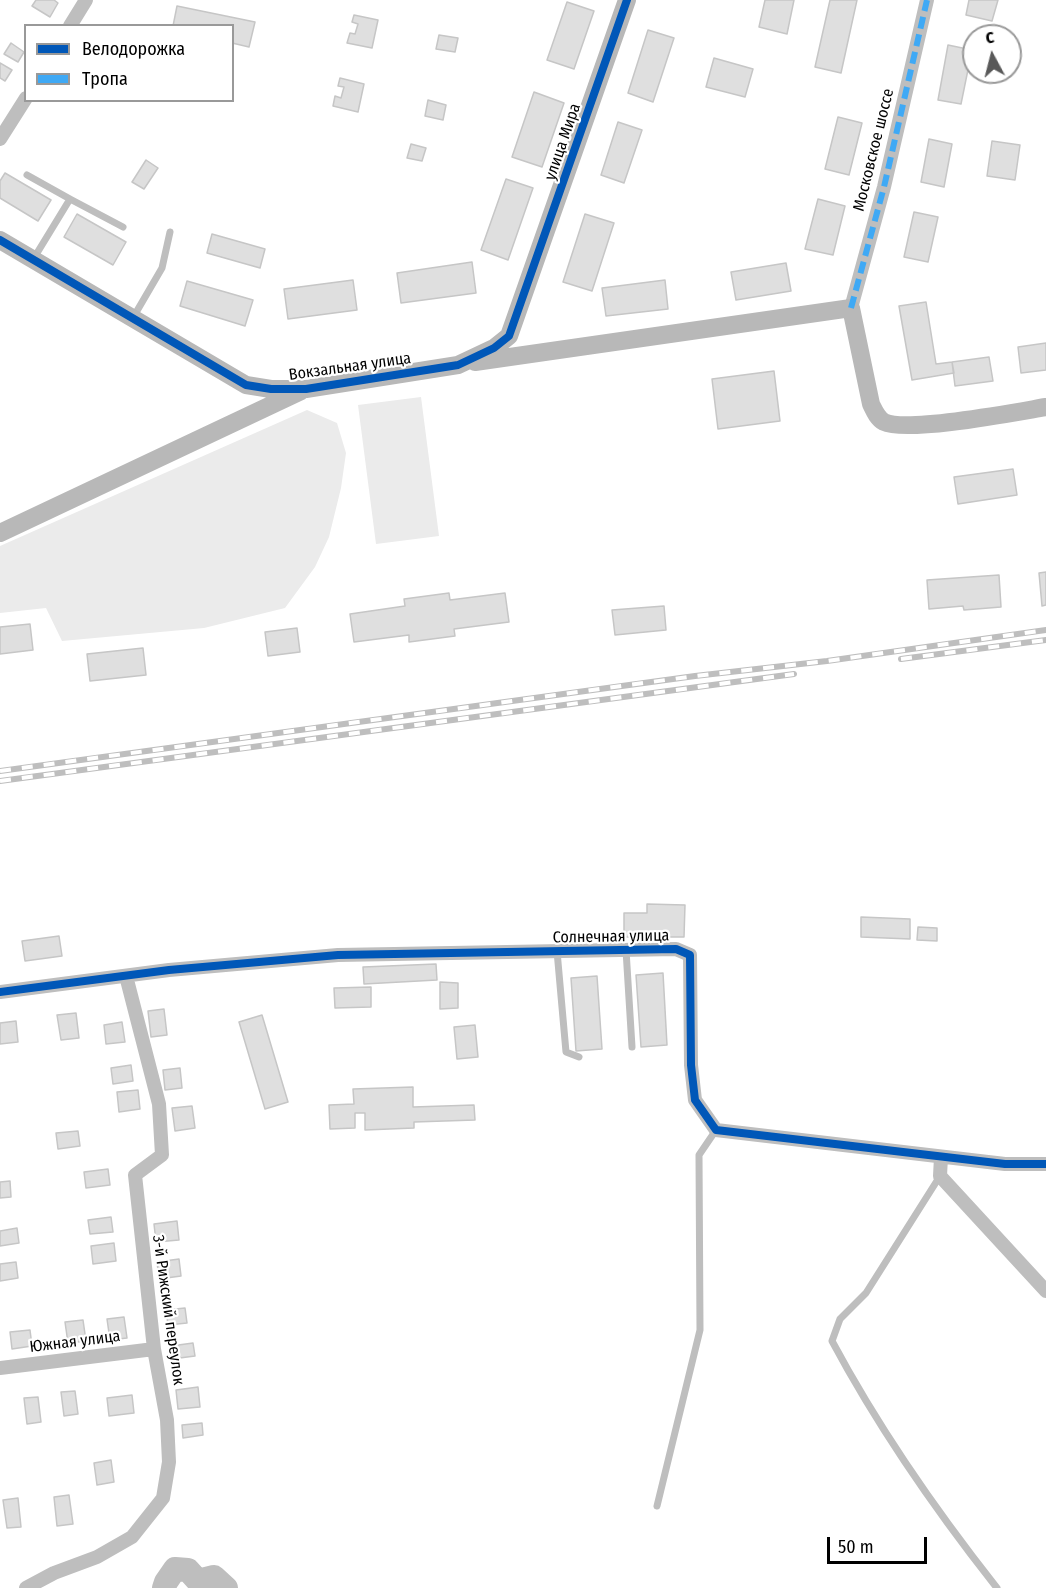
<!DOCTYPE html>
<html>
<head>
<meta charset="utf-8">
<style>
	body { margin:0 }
	#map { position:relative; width:1046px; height:1588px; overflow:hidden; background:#fff; font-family:"Fira Sans Condensed",sans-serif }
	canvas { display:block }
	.legend { position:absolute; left:24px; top:24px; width:210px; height:78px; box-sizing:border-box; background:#fff; border:2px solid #999; margin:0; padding:8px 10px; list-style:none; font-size:18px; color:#000 }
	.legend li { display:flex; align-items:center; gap:12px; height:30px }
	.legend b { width:30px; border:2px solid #999 }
	.north { position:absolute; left:962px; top:24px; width:60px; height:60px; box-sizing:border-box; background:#fff; border:2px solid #999; border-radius:50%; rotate:353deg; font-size:16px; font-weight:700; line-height:24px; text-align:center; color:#000 }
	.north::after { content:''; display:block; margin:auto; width:21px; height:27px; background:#595959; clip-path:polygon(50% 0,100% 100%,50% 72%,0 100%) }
	.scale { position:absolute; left:827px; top:1537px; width:100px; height:27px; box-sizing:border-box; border:3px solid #000; border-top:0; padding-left:8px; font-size:18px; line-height:21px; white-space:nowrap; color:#000; -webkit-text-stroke:4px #fff; paint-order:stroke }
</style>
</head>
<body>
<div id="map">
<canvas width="1046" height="1588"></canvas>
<ul class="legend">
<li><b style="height:8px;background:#0057b8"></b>Велодорожка</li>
<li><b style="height:8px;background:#3fa9f5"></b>Тропа</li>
</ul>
<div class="north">С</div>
<div class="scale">50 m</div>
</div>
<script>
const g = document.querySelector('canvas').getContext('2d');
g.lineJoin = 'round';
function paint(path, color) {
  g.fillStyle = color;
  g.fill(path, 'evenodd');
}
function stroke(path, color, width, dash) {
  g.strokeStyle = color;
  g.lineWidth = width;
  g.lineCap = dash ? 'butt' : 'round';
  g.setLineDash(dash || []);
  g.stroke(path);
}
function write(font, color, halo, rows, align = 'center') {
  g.font = font + ' "Fira Sans Condensed",sans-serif';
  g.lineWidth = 4.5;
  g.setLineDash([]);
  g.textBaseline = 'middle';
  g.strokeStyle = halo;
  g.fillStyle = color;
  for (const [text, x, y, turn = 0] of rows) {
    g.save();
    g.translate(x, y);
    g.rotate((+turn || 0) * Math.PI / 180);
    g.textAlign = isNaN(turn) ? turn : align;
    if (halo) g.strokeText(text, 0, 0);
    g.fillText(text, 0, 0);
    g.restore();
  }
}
const green = new Path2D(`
	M421,397L439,536L376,544L358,405Z
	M307,410L337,423L346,453L341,488L329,537L315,567L285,608L204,628L62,641L46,608L0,613V546Z`);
const river = new Path2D(`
	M164,1588L166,1582L175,1569L188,1570L198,1581L214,1577L226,1588`);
const building = new Path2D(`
	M36,0H54L58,3L50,17L32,6Z
	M765,0H794L787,34L759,27Z
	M830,0H857L841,73L815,67Z
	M969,0H998L992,21L966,15Z
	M567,2L594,11L574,69L547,60Z
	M177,6L255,22L249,47L232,43V26H173Z
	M354,15L378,20L372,48L347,43L350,33L355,34L358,24L352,22Z
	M648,30L674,38L653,102L628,93Z
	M439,35L458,38L455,52L436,49Z
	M11,43L24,52L18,62L4,54Z
	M948,45L972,50L961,104L938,100Z
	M714,58L753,69L745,97L706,87Z
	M0,63L12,70L5,81L0,78Z
	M340,78L364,84L358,112L333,106L335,96L341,98L344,87L338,86Z
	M534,92L564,103L542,167L512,157Z
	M428,100L446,105L443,120L425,116Z
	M838,117L862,123L849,175L825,169Z
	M618,122L642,130L624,183L601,175Z
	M929,139L952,144L944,187L921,182Z
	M992,141L1020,145L1015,180L987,176Z
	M411,144L426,148L422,161L407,158Z
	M146,160L158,168L144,189L132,182Z
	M5,173L51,200L38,221L0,198V181Z
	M506,179L533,188L508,260L481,250Z
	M818,199L845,206L833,255L805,249Z
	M914,212L938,217L928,262L904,257Z
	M77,214L126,242L113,265L64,237Z
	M585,214L614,223L592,291L563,282Z
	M212,234L265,249L260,268L207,253Z
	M472,262L476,293L401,303L397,273Z
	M786,263L791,291L736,300L731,272Z
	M353,280L357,310L288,319L284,289Z
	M665,280L668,309L606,316L602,288Z
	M187,281L253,300L245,326L180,306Z
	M926,302L936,364L952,362L954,373L912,380L899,306Z
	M1046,343V370L1021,373L1018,347Z
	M989,357L993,381L955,386L952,362Z
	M774,371L780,421L718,429L712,379Z
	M1013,469L1017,495L958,504L954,477Z
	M1046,572V605L1042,606L1039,573Z
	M999,575L1001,607L964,610L963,606L929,609L927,580Z
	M449,593L450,600L505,593L509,622L454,629L455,636L409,642V635L354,642L350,614L405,606L404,599Z
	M664,606L666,630L615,635L612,610Z
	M30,624L33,650L0,654V627Z
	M297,628L300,652L268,656L265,632Z
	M143,648L146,675L90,681L87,654Z
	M647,904L685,905L684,937H624V913H647Z
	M861,917L910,919V939L861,937Z
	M918,927L937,928V941L917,940Z
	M59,936L62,956L25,961L22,941Z
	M436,964L437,980L364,984L363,967Z
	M663,973L667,1045L641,1047L636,975Z
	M597,976L602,1049L576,1051L571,978Z
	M440,982L458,983V1008L440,1009Z
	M371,987V1007L335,1008L334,988Z
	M164,1009L167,1035L151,1037L148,1011Z
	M76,1013L79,1038L61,1040L57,1015Z
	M262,1015L288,1102L265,1109L239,1022Z
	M16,1021L18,1042L0,1044V1023Z
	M122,1022L125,1042L106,1044L104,1025Z
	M475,1025L478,1057L457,1059L454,1027Z
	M131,1065L133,1081L113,1084L111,1068Z
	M180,1068L182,1088L165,1090L163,1070Z
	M413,1087V1107L474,1105L475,1120L414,1122V1128L365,1130V1113H355V1128L330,1129L329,1105L354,1104L353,1089Z
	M138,1090L140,1109L119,1112L117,1092Z
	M192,1106L195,1128L175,1131L172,1108Z
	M78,1131L80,1146L58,1149L56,1133Z
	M108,1169L110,1185L86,1188L84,1172Z
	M10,1181L11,1197L0,1198V1182Z
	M111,1217L113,1232L90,1234L88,1220Z
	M177,1221L179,1240L156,1242L154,1224Z
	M17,1228L19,1243L0,1246V1231Z
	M114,1243L116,1261L93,1264L91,1246Z
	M179,1259L181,1276L159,1279L157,1262Z
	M16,1262L18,1278L0,1281V1264Z
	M185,1308L187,1323L168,1325L166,1310Z
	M124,1317L127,1338L110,1340L107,1319Z
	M83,1320L86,1341L68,1343L65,1322Z
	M30,1330L32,1346L12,1349L10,1332Z
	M193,1343L195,1356L172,1359L171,1346Z
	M198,1387L200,1407L178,1409L176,1390Z
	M75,1391L78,1414L64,1416L61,1392Z
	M132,1395L134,1413L109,1416L107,1398Z
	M38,1397L41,1422L27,1424L24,1398Z
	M202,1423L203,1435L183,1438L182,1425Z
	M111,1460L114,1482L97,1485L94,1463Z
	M69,1495L73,1524L57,1526L54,1497Z
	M18,1498L21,1527L7,1528L3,1500Z`);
const lane = new Path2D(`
	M27,175L70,199
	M34,258L70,199L123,227
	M134,316L162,268L170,232
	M626,950L632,1047
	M557,951L566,1052L579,1057
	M940,1176L866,1293L840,1319L832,1341C878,1427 937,1512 997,1588
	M657,1506L700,1330L699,1155L716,1130`);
const street = new Path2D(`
	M70,26L86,0
	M0,139L26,98
	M851,308L884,187L927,0
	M0,992L169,970L338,955L676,949L690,955L691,1065L695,1100L716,1130L1005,1164H1046
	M941,1157L940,1176L1046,1291
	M0,1368L154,1349
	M26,1588L54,1573L97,1557L132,1537L163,1498L169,1462L167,1420L154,1349L135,1175L162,1155L159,1104L126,976`);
const secondary = new Path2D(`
	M0,240L246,385L271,389H306L458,365L494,348L509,336L627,0
	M475,362L851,308L871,404C874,410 877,418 884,422C907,433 1016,412 1046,407
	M0,533L301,391`);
const rail = new Path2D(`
	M901,659L1046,640
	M0,771L695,676L827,661L1046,630
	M0,781L794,674`);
const quiet = new Path2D(`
	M851,308L884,187L927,0`);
const cycleway = new Path2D(`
	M0,240L246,385L271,389H306L458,365L494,348L509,336L627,0
	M0,992L169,970L338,955L676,949L690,955L691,1065L695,1100L716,1130L1005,1164H1046`);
const streetNames = [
	["улица Мира",563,142,-71],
	["Московское шоссе",874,150,-76],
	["Вокзальная улица",350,367,-8],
	["Солнечная улица",611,937,-1],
	["3-й Рижский переулок",168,1310,82],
	["Южная улица",75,1342,-7]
];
paint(green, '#ebebeb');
stroke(river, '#bebebe', 24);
paint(building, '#dfdfdf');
stroke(building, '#c6c6c6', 1.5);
stroke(lane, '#bebebe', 7);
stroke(street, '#bebebe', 14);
stroke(secondary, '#b8b8b8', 18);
stroke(rail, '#bebebe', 6);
stroke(rail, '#fff', 4, [11]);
stroke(quiet, '#3fa9f5', 6, [12, 6]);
stroke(cycleway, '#0057b8', 8);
write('16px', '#000', '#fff', streetNames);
</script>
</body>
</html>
